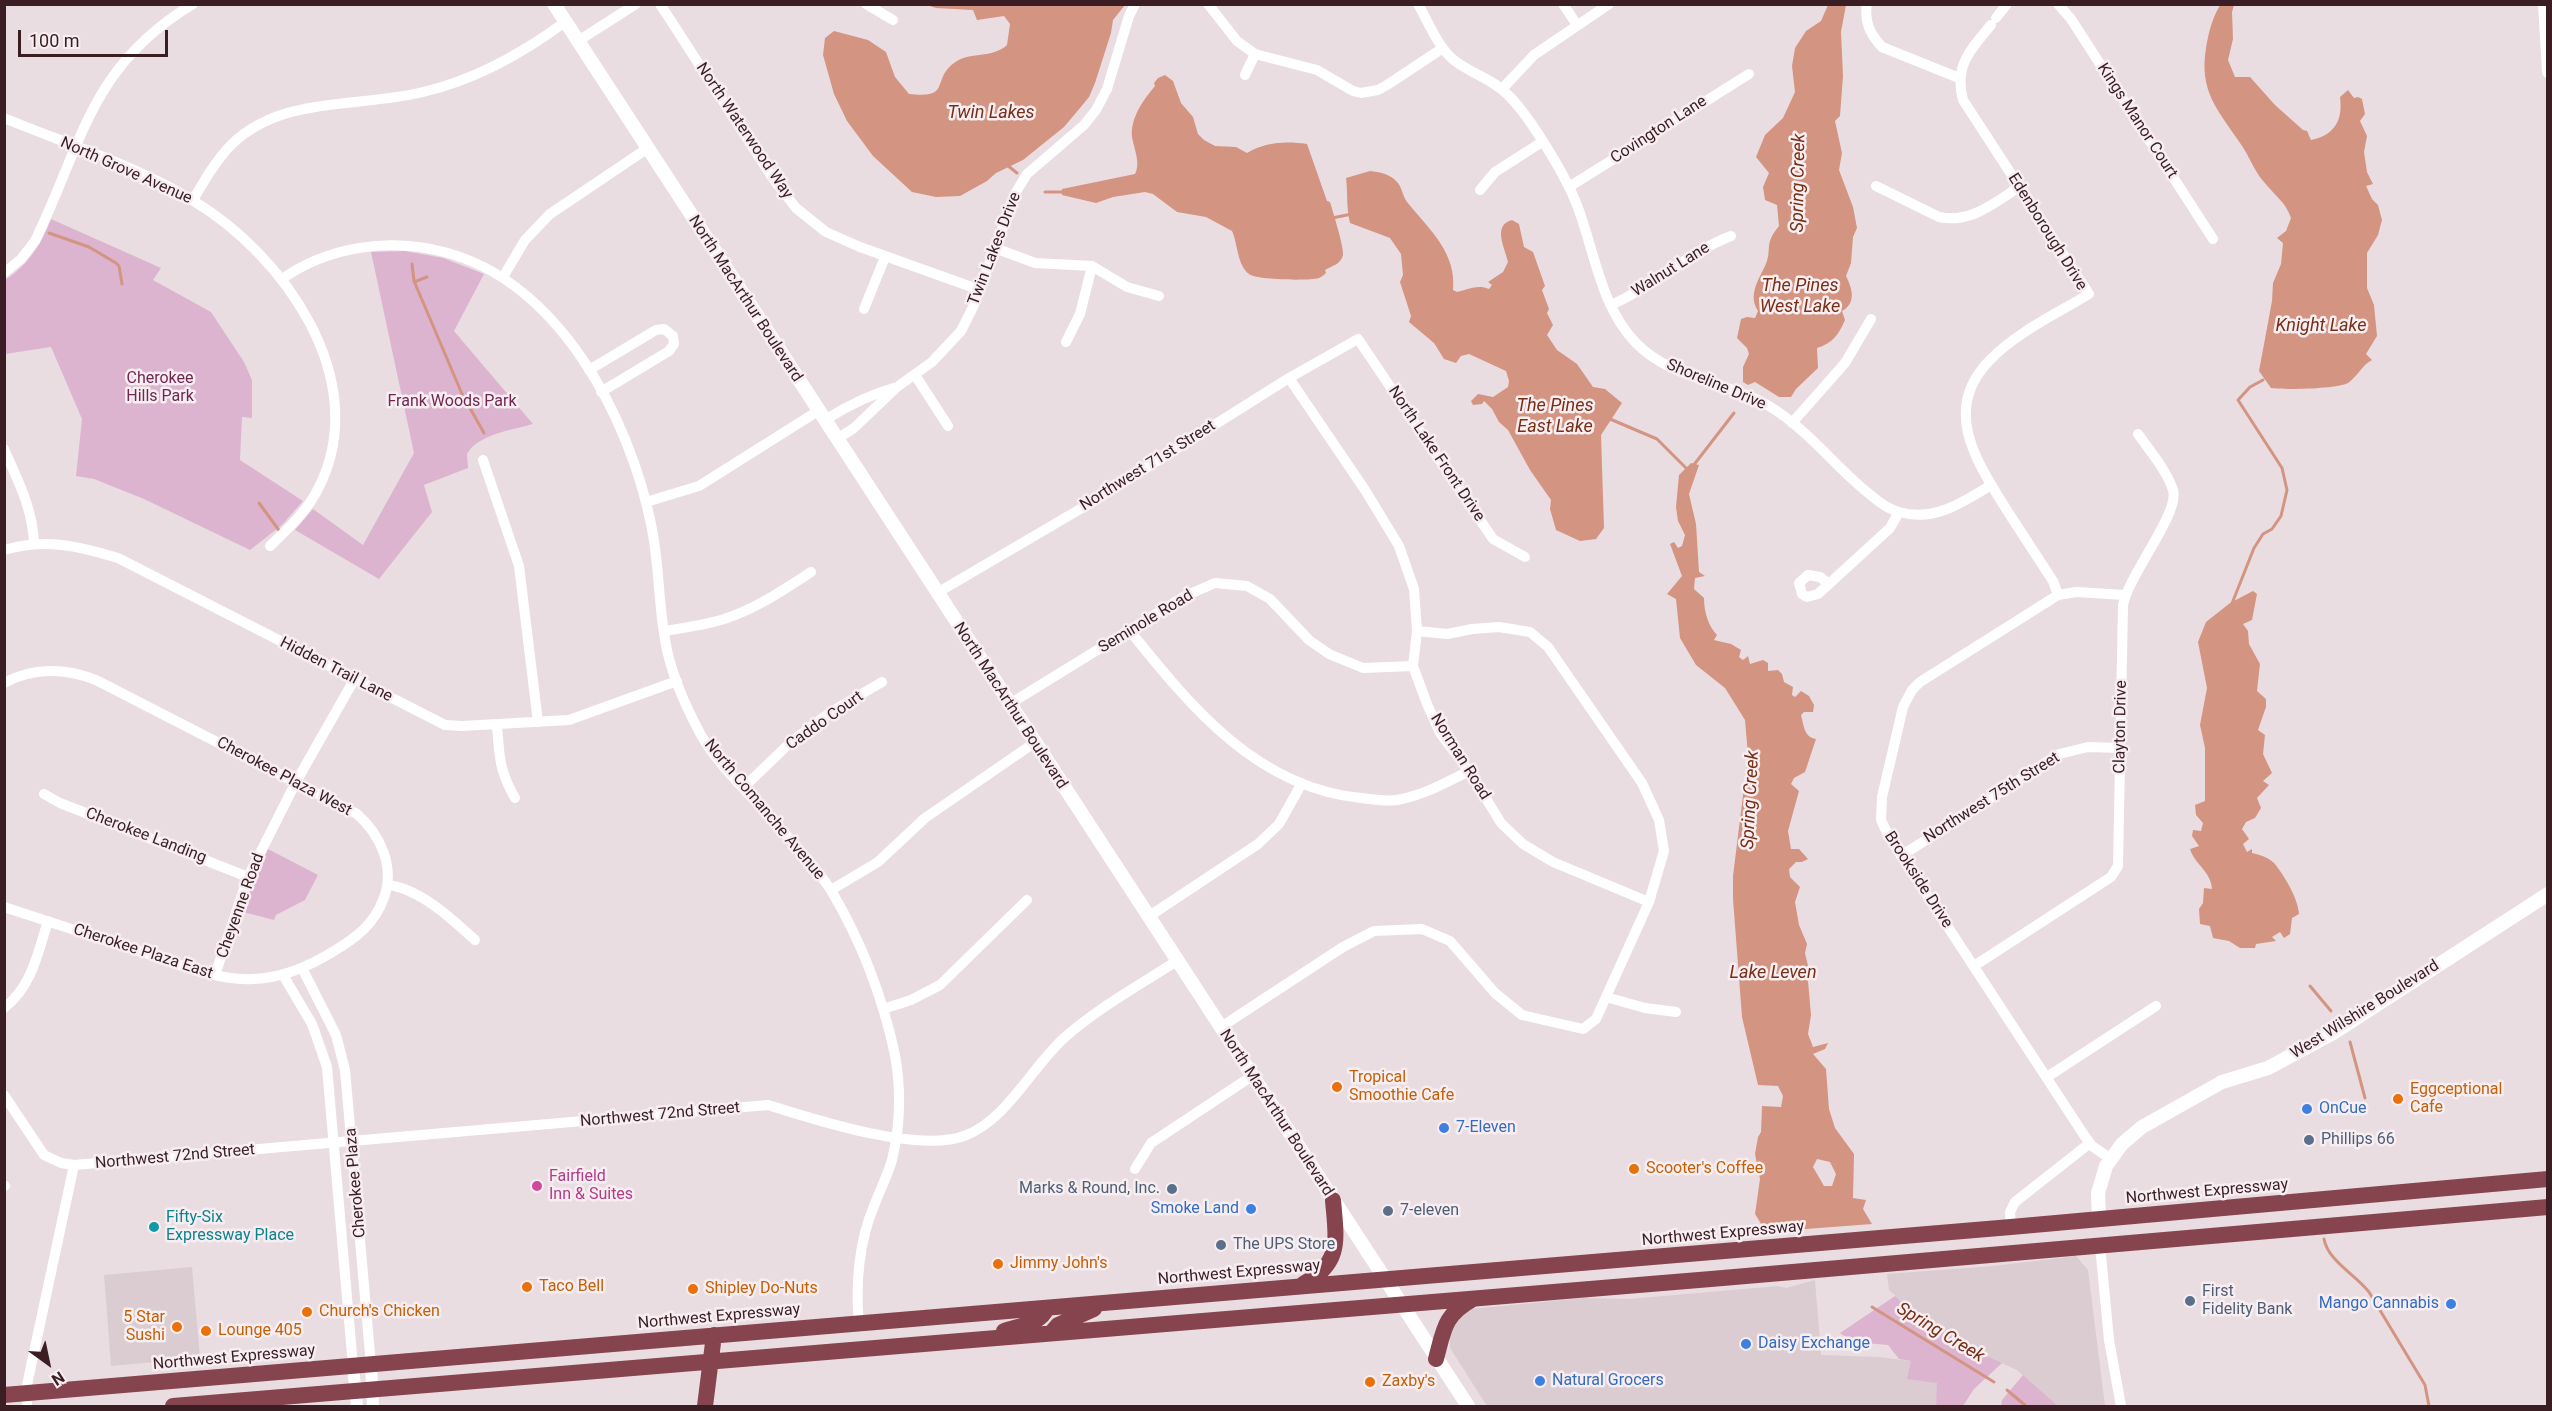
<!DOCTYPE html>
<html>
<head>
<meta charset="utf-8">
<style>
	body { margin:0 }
	#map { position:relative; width:2552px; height:1411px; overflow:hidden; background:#eadde2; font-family:Roboto,sans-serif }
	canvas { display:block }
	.frame { position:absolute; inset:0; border:6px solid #3a1e24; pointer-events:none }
	.north { position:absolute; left:18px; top:1333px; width:60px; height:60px; -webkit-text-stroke:4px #f7eef2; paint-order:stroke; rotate:147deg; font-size:16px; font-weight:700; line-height:24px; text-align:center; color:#3a1e24 }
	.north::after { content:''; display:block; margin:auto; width:21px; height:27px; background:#3a1e24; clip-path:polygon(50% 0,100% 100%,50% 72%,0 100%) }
	.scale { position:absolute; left:18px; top:30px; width:150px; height:27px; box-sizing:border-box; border:3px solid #3a1e24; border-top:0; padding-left:8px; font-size:18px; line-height:21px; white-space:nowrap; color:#3a1e24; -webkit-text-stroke:4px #f7eef2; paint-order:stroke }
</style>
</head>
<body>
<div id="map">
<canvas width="2552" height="1411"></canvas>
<div class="frame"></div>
<div class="north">N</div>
<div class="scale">100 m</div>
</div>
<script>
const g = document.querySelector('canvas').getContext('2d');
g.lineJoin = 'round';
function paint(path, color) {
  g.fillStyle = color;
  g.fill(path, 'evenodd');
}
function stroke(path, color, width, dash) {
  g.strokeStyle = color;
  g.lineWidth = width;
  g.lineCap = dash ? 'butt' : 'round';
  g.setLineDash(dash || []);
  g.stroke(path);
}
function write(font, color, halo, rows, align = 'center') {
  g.font = font + ' Roboto,sans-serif';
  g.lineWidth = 5;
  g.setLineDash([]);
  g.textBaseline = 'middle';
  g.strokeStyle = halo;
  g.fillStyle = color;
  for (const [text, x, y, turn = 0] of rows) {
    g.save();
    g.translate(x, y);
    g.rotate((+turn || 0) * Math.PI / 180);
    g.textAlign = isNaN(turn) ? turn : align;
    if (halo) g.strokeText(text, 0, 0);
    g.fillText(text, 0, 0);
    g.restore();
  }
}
const built = new Path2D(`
	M2076,1256L2088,1270L2105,1406H2058L2017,1370L1962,1345L1925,1322L1889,1290L1887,1274L1993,1266Z
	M192,1267L200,1358L111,1366L104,1275Z
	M1815,1280L1821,1355L1878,1357L1911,1361L1938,1383L1936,1406H1487L1450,1348V1326L1471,1309L1584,1298L1629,1299L1778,1286L1786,1288Z`);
const green = new Path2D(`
	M51,219L161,268L153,280L211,312L244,362L252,380V418L242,417L240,460L303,501L282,525L250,550L144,499L94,479L76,476L82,419L51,347L5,354V280C28,265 41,245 51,219Z
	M405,251L443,258L484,274L454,331L533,424C513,430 478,434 467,454L468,468L424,485L432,512L379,579L295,530L313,509L363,545L414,453L371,252Z
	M268,849L318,875L305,900L276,915L274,920L243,912L253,882Z
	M1895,1296C1930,1326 1961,1344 2002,1363L1974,1389L1963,1406H1936L1937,1383L1907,1379L1911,1361L1899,1359L1888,1345L1853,1342L1840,1333Z
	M2023,1375L2058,1406H2001L2002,1400Z`);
const water = new Path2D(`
	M927,5L1125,4V5L1113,20L1111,33L1095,83L1089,97L1080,108L1064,127L1023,160L996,173L987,181L960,196L936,197L912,192L873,156L847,121L834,94L823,55L825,38L834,31L868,40L886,52L895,77L909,94C952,99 931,80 954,63C970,51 992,59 1007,45L1010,24L1004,16L977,20L973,10L936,8Z
	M1828,5H1846L1841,32L1843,76L1840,116L1835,121L1842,153L1839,170L1853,207L1857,228L1853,237L1851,263L1846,276C1852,288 1857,303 1842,311L1845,320C1839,334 1833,343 1817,348L1818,368L1796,389L1791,397H1779L1755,382L1748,385L1743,382V367L1749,354L1747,348L1737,338L1741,319L1747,317L1755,318L1758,311C1748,295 1758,281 1765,266C1773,249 1763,245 1779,226L1777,205L1765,200L1763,187L1769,173L1756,157L1765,135L1783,118L1795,92L1792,66L1795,48L1806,31L1821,21Z
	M2220,5H2234L2232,12L2233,39L2228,60L2235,77H2250L2275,105L2303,130L2307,131L2311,140C2335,135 2343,120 2340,97L2348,90L2354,98L2358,97L2362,99L2365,114L2360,121L2367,136L2364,152L2367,172L2373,184L2366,186L2372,199L2378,205L2382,220L2378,235L2367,253V288L2374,305L2377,336L2366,354L2372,360C2362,365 2357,377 2348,383C2337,389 2284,390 2271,388L2259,371L2272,301L2273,283L2281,264L2283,243L2277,238L2286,231L2291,218C2286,202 2274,195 2264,182C2254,171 2249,155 2240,143C2217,109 2199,91 2206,48C2209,31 2212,19 2220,5Z
	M1165,75L1173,81L1181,103L1193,117L1198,134L1204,140L1215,146L1236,147L1247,153C1266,142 1286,141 1307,144L1327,201L1330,202C1333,212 1344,247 1343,255C1341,264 1332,266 1325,270L1326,273C1325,274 1320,278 1319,278C1309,281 1256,280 1249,274C1237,265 1238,244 1232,231L1206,217L1177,212L1153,194L1145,192L1113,197L1096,203L1062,195V189L1135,174C1141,163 1134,149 1132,137C1130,118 1144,99 1155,86L1154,83L1158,78Z
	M1370,171C1379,172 1390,174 1396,181C1402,186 1402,195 1407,202C1429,229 1457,253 1453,290L1457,292C1468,289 1479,284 1489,289L1492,285L1488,282L1503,272L1508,262C1505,248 1492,225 1512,220L1519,224L1524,247L1533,252L1545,286L1542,290L1549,309L1547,313L1553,325L1547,335L1557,350L1577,364L1593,387L1605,389L1622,403L1601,435L1604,528L1596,539L1580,541L1556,530L1550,509L1551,500L1530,470L1508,430L1499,422L1492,409L1484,401L1482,404L1473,405L1471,401L1478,394L1493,397L1508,387L1509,381L1506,371L1469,354L1461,356L1456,363L1444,359L1434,343L1409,322L1411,316L1400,282L1403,275L1401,254L1390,238L1350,223C1346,206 1348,194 1346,178Z
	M1691,463L1699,465L1689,494L1696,524L1699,572L1705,576L1695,578L1694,589L1704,598C1704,611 1708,626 1717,635L1714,640L1731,644L1741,650L1739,657L1743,660L1748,656L1750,664L1763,660L1768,663V671L1778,670L1782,674L1784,682L1793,687L1792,695L1795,697L1801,691L1809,696L1814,705L1813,712H1804L1801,715C1804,726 1804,737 1816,739L1805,772L1794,778L1791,784L1799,791L1788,831L1791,849H1799L1808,859L1802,862H1796L1789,869L1790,877L1800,887L1795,902L1799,925L1807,944L1805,953L1810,974L1808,981L1811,1015L1808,1034L1813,1047L1828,1043L1825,1049L1813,1054L1826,1069L1829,1109L1835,1128L1854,1154L1853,1198L1866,1200L1863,1209L1872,1224L1766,1232L1755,1214L1760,1179L1755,1154L1758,1137L1761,1132L1762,1106L1781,1107L1783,1096L1778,1086L1758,1085L1742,1017L1733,899V876L1748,755L1745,720L1725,688L1696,665L1680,638L1676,599L1667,594L1682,576L1670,544L1674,542L1678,548L1682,546L1685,535L1678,521L1676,507L1679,475ZM1817,1159L1830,1162L1836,1174L1832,1186H1824L1813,1167Z
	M2253,591L2257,594L2252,620L2243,624L2248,631L2249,644L2260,664L2257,691L2266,699V707L2258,730L2265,735L2263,754L2272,773L2263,781L2269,785L2257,798L2261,808L2255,818L2246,822L2242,829L2249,839L2243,844L2247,852L2252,849V853C2260,855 2268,857 2274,863C2284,875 2298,898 2299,914L2292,918L2290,934L2284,938L2280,932L2272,937L2276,941L2256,944L2255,948H2240L2229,941L2213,938L2210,926L2200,924L2199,909L2203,903L2204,888L2212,889C2211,871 2195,865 2190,849L2199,846L2192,836L2193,830L2201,831L2203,823L2196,815L2195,805L2205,801V748L2200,725L2207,688L2198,642L2206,622L2230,603Z`);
const stream = new Path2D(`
	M1007,165L1017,173
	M1045,192H1064
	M1332,218L1352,214
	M49,233L89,247L116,263L119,266L122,284
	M412,264L414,281L462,394L484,433
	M414,282L427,277
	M1610,419L1657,439L1688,470
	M1693,466L1734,413
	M259,503L281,533
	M2231,606L2254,548L2263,534L2272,529L2281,516L2287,490L2282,468L2238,400L2250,387L2263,380
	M2310,986L2331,1011
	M2350,1042L2365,1098
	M2324,1239C2328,1261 2355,1274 2369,1292L2425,1385L2429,1406
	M1872,1307L1994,1382
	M2007,1390L2026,1406`);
const minor = new Path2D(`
	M660,4L774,180L796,208L826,232L860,247L980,290
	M866,4L893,20
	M1208,4L1237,41L1255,54L1317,70L1353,91L1361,93L1378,90L1387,85L1443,48
	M1418,4C1429,23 1438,48 1455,61C1472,74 1493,79 1508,95C1527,113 1556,161 1568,185C1594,235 1595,301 1636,343C1672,380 1727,381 1769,406C1804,427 1831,461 1861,487C1872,496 1884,508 1899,512C1934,522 1962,503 1991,485
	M1563,4L1577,25
	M1867,4C1864,22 1870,34 1882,47L1959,78
	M2058,4L2071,19L2213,239
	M1996,18L2007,4
	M1991,25C1970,50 1954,66 1963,100L2089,294C2056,314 2017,332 1990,360C1940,410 1978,464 2008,512C2023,535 2038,558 2053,581L2058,595
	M578,41L636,4
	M1245,75L1255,54
	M1502,89L1534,55L1609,4
	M4,118C67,144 134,165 192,200C283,254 373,379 319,487C308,510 289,528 270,546
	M1876,186L1939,217C1970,224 1994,203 2019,187
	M1569,187L1749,74
	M1480,190L1495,172L1542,142
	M193,200C204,181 216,160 232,144C283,95 359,108 423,92C475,80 523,53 565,22
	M995,248L1035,263L1092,266L1127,287L1159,296
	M4,273L21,259L35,241C83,142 90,66 193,4
	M503,277L525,240L550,214L648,148
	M282,279C329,246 389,238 444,252C558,281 629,416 651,524C660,566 658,609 667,650C673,678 687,709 701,735C718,766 755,799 778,826C796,846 817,868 832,892C861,941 883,999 895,1055C901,1089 900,1127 892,1160C887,1177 880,1190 874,1206C859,1241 855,1286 859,1324
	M1611,305C1653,287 1687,253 1731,236
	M864,309L885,257
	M1066,342L1080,314L1092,266
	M589,370L656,330L664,329L673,336L674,344L669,351L601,392
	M915,375L948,426
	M1289,378L1365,490L1399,546L1414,589L1417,631L1413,666L1427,704L1440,733L1469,771L1501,823L1523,844L1553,862L1649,902
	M825,420C847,406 871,394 897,387
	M1792,423L1845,363L1871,319
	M837,439L854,428L897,387L932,362L961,331L973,307L1016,192L1027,174L1084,125L1096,110L1107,89L1129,16L1135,4
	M4,449C18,481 33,509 34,544
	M483,460L519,566L538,722
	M646,502L699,486L818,411
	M4,550C46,538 78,546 118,558L445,725L462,726L569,720L677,681
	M1829,584L1820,577L1808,575L1799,583L1802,594L1807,597L1818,594L1890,528L1899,512
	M937,593L1087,505L1289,378L1358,339L1493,539L1525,557
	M664,631C684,628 705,625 724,619C756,609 783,590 811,572
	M1130,631C1191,707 1257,788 1361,798C1372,799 1386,802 1397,800C1424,795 1445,783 1469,771
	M4,683C33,667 66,668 96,680L357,814C381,835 396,869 383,900C374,924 356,938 334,951C310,966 282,978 253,979C217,981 181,965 148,954C100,938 52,923 4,907
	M1008,705L1185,596L1215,583L1247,586L1270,599L1309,640L1329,654L1363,668L1413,666
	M497,724C499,754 499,771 515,798
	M744,787L792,741L831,712L882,682
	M44,794L60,803L248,877
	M1901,856L2059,754L2088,747L2121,748
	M388,885C420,889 451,918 475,940
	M831,890L878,862L925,818L1034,743
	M1148,917L1258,844L1279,824L1302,783
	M1974,966L2111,877L2118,866L2123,605C2129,574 2180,513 2173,490C2167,471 2150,451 2138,434
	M302,968L336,1035L345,1070L371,1365
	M215,975L248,877L296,782L354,680
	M283,975L312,1024L327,1067L353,1366
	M1606,997L1645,1008L1676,1012
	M4,1008C32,987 38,952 48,921
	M883,1009L911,1000L940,985L1027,900
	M1221,1027L1343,947L1374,931L1422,929L1450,941L1495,993L1522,1015L1583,1029L1596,1019L1649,902L1664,851L1659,820L1642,783L1548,647L1530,632L1499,627L1472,629L1447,634L1417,631
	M2047,1077L2156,1006
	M4,1095L44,1155L61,1163L74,1165L768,1105C816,1120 917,1153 964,1136C1006,1121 1032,1067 1064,1038C1098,1008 1139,985 1177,961
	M2111,1159L2092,1146L2084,1135L1889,837L1881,820L1882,797L1903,707L1912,690L1920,682L2058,595L2076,592L2125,595
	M1135,1169L1151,1143L1252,1076
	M4,1186H5
	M2011,1227L2010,1212L2015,1202L2090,1143
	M2100,1245L2109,1340L2121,1406
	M27,1406V1385L74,1165`);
const tertiary = new Path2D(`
	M2544,4L2548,72
	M371,1365L373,1406
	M353,1366L357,1406`);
const secondary = new Path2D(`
	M554,4L1468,1406
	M2099,1219L2098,1193L2106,1166L2122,1144L2142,1127L2222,1082L2268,1068L2333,1033L2548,894`);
const trunk = new Path2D(`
	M1303,1284C1343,1263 1336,1238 1333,1200
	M1004,1331C1019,1326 1041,1324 1047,1308
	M1051,1333L1058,1325L1094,1309
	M1436,1359C1444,1329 1444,1315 1473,1299
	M4,1395L2011,1227L2548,1179
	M173,1406L1711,1279L2548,1207
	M705,1406L714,1335`);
const markers = [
	[1337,1087,6,"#e8710a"],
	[2398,1099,6,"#e8710a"],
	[2307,1109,6,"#3f7fe0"],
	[1444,1128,6,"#3f7fe0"],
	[2309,1140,6,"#5c6f8a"],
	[1634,1169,6,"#e8710a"],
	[537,1186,6,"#d1479c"],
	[1172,1189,6,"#5c6f8a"],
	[1251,1209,6,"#3f7fe0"],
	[1388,1211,6,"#5c6f8a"],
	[154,1227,6,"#0f9aa8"],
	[1221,1245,6,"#5c6f8a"],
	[998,1264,6,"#e8710a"],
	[527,1287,6,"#e8710a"],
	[693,1289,6,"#e8710a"],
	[2190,1301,6,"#5c6f8a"],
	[2451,1304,6,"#3f7fe0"],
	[307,1312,6,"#e8710a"],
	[177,1327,6,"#e8710a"],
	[206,1331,6,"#e8710a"],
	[1746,1344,6,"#3f7fe0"],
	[1540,1381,6,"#3f7fe0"],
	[1370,1382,6,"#e8710a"]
];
const streetNames = [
	["Kings Manor Court",2137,121,57],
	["Covington Lane",1659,130,-33],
	["North Waterwood Way",744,131,56],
	["North Grove Avenue",126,171,24],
	["Edenborough Drive",2047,232,58],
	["Twin Lakes Drive",995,249,-69],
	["Walnut Lane",1671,270,-32],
	["North MacArthur Boulevard",745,299,57],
	["Shoreline Drive",1716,385,23],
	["North Lake Front Drive",1436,454,56],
	["Northwest 71st Street",1148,466,-32],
	["Seminole Road",1146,622,-31],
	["Hidden Trail Lane",336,670,27],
	["North MacArthur Boulevard",1010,706,57],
	["Caddo Court",825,721,-35],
	["Clayton Drive",2121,727,-89],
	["Norman Road",1460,757,58],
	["Cherokee Plaza West",284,777,28],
	["Northwest 75th Street",1992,798,-32],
	["North Comanche Avenue",764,810,50],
	["Cherokee Landing",146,836,21],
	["Brookside Drive",1918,880,57],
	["Cheyenne Road",241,906,-70],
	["Cherokee Plaza East",143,952,18],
	["West Wilshire Boulevard",2365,1010,-32],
	["North MacArthur Boulevard",1276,1113,57],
	["Northwest 72nd Street",660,1115,-5],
	["Northwest 72nd Street",175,1157,-5],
	["Cherokee Plaza",356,1183,-95],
	["Northwest Expressway",2207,1192,-5],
	["Northwest Expressway",1723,1234,-5],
	["Northwest Expressway",1239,1273,-5],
	["Northwest Expressway",719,1317,-5],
	["Northwest Expressway",234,1358,-5]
];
const parkNames = [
	["Cherokee",160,379],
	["Hills Park",160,397],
	["Frank Woods Park",452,402]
];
const foodNames = [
	["Tropical",1349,1078],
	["Smoothie Cafe",1349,1096],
	["Eggceptional",2410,1090],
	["Cafe",2410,1108],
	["Scooter's Coffee",1646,1169],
	["Jimmy John's",1010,1264],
	["Taco Bell",539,1287],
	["Shipley Do-Nuts",705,1289],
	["Church's Chicken",319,1312],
	["5 Star",165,1318,"right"],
	["Sushi",165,1336,"right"],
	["Lounge 405",218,1331],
	["Zaxby's",1382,1382]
];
const shopNames = [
	["OnCue",2319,1109],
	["7-Eleven",1456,1128],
	["Smoke Land",1239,1209,"right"],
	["Mango Cannabis",2439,1304,"right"],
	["Daisy Exchange",1758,1344],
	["Natural Grocers",1552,1381]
];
const serviceNames = [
	["Phillips 66",2321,1140],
	["Marks & Round, Inc.",1160,1189,"right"],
	["7-eleven",1400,1211],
	["The UPS Store",1233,1245],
	["First",2202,1292],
	["Fidelity Bank",2202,1310]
];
const hotelNames = [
	["Fairfield",549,1177],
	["Inn & Suites",549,1195]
];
const cultureNames = [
	["Fifty-Six",166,1218],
	["Expressway Place",166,1236]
];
const waterNames = [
	["Twin Lakes",991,113],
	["Spring Creek",1799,183,-89],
	["The Pines",1800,286],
	["West Lake",1800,307],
	["Knight Lake",2321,326],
	["The Pines",1555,406],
	["East Lake",1555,427],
	["Spring Creek",1751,800,-87],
	["Lake Leven",1773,973],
	["Spring Creek",1940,1333,31]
];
paint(built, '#daccd1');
paint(green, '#ddb4cf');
paint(water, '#d39481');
stroke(stream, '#d39481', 3);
stroke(minor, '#fff', 10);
stroke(tertiary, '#fff', 12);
stroke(secondary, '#fff', 14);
stroke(trunk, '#86444e', 16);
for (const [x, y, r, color] of markers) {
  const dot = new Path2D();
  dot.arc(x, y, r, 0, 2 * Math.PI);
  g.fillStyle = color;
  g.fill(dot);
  stroke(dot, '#f7eef2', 2);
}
write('16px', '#3a1e24', '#f7eef2', streetNames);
write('16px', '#732650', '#f7eef2', parkNames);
write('16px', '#c56008', '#f7eef2', foodNames, 'left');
write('16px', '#366cbe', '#f7eef2', shopNames, 'left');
write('16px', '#4e5e75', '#f7eef2', serviceNames, 'left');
write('16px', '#b23c85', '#f7eef2', hotelNames, 'left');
write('16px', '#0d838f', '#f7eef2', cultureNames, 'left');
write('italic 18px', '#792e16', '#f7eef2', waterNames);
</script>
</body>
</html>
